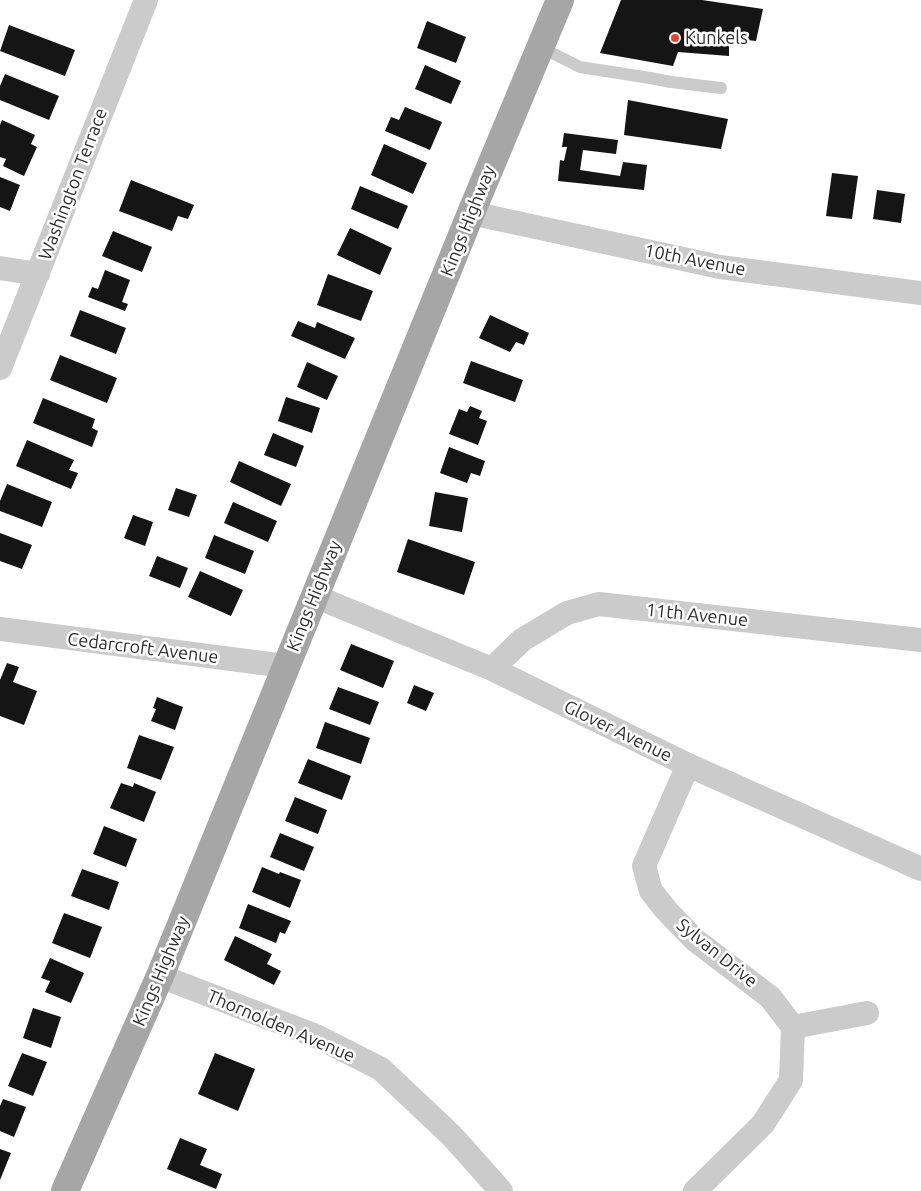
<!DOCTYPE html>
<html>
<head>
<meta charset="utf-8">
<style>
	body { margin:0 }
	canvas { display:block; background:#fff }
</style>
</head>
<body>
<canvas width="921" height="1191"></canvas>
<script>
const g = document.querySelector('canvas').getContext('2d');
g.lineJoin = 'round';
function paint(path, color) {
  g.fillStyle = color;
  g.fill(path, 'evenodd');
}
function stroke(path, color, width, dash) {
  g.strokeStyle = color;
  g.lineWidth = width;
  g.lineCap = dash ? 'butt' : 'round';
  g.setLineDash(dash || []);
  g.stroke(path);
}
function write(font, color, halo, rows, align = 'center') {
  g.font = font + ' Ubuntu,sans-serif';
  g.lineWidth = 5;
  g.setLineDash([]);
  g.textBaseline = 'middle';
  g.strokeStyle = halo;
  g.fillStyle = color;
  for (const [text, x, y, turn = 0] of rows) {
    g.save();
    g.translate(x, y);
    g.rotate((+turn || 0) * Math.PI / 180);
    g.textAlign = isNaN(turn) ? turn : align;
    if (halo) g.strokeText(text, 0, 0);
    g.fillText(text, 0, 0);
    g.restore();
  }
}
const building = new Path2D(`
	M621,0H702L763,9L756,41L729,38V56L678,52L673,66L600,53Z
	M427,21L466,37L456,63L417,48Z
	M9,25L75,50L65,76L0,51Z
	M425,65L461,81L451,104L415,89Z
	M5,74L59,96L49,120L0,100V86Z
	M628,100L728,119L721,149L624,135Z
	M405,107L442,122L430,150L385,131L391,117L399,120Z
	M2,120L35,135L31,144L37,147L24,176L3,166L6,159L0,157V125Z
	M564,133L618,140L616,154L583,150L580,170L620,176L623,162L647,165L644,190L558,181L560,160L564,161L567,147H562Z
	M384,144L427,163L413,194L371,175Z
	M832,173L858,176L852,219L826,216Z
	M0,177L20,185L10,211L0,207Z
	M131,180L194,205L188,219L178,216L172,231L119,211Z
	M360,186L408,206L398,229L351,209Z
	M877,190L905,194L901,223L873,219Z
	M350,228L392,248L380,275L337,255Z
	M113,231L152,247L142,272L102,256Z
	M105,270L130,280L122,302L128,304L125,311L88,297L92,287L98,289Z
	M328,274L373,291L361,321L317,305Z
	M80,310L126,328L116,354L70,336Z
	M490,315L529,333L524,345L516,342L510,352L479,338Z
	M298,321L315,328L317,322L355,338L345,359L291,336Z
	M60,355L117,378L107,403L50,380Z
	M471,361L523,380L515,402L463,383Z
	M307,362L338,376L327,400L297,387Z
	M286,397L320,408L312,433L278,421Z
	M43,398L95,419L92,428L98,431L92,447L33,423Z
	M470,406L482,411L479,418L487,421L478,445L449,434L459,409L467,412Z
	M273,433L304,446L296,467L264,455Z
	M27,440L74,460L69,470L78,473L71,489L16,466Z
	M449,447L485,461L480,476L471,473L467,483L440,473Z
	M239,461L291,484L281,506L230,482Z
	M7,484L52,502L42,527L0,511V501Z
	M176,488L197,495L189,517L168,510Z
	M435,492L468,498L462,532L429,526Z
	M233,502L277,521L268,542L224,523Z
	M133,515L153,522L145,546L124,538Z
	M0,533L32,545L22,569L0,561Z
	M214,535L254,551L245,574L205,558Z
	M408,539L475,562L464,595L397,572Z
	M157,556L188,568L180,588L149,576Z
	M200,571L243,590L231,616L188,597Z
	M351,644L394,661L383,688L340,670Z
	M7,663L19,667L13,682L37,691L24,725L0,716V680Z
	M414,685L434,693L426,711L407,703Z
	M338,687L379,702L370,725L329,709Z
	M157,697L183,707L175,730L151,721L156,709L153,708Z
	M325,722L370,738L361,764L316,748Z
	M139,735L174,747L161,780L127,768Z
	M308,759L351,776L342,800L298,783Z
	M121,783L133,787L134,783L156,792L144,822L110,808Z
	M295,797L327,810L318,834L285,821Z
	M104,826L137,839L126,867L93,854Z
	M280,833L314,847L304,871L270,857Z
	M262,867L279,874L280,872L301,880L290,908L252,892Z
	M82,869L119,882L109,910L71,896Z
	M248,904L291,921L285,934L280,932L276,943L239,928Z
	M64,913L102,927L90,958L52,943Z
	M235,936L272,954L267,964L281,971L274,985L224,960Z
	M50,958L84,973L71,1003L45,992L50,981L41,978Z
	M33,1008L61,1017L51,1048L23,1038Z
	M22,1053L47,1062L33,1096L8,1086Z
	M215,1053L255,1069L238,1111L198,1094Z
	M3,1099L26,1107L14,1137L0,1131V1106Z
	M180,1138L207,1149L200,1165L222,1174L216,1189L167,1169Z
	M0,1149L11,1153L0,1180Z`);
const service = new Path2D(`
	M540,47L580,67L650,78L671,82L721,88`);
const minor = new Path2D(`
	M471,213L720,267L921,293
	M0,268L38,274
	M0,368L146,0
	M314,596L492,669L688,765L921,869
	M0,629L285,666
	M492,669L522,640L567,613L599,604L921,640
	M688,765L644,866L651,891L666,910L695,940L770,997L793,1027L791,1080L763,1124L695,1191
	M160,976L316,1036L381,1069L452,1136L501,1191
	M793,1027L867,1013`);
const primary = new Path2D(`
	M65,1191L160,976L471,213L560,0`);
const markers = [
	[675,38,5,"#e24333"]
];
const poiNames = [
	["Kunkels",685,38]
];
const streetNames = [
	["Washington Terrace",73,184,-69],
	["Kings Highway",468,221,-68],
	["10th Avenue",695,260,11],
	["Kings Highway",314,596,-68],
	["11th Avenue",697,615,6],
	["Cedarcroft Avenue",143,648,7],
	["Glover Avenue",618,731,26],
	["Sylvan Drive",717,953,39],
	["Kings Highway",161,971,-67],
	["Thornolden Avenue",281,1026,23]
];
paint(building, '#151515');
stroke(service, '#cbcbcb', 12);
stroke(minor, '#cbcbcb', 24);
stroke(primary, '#a6a6a6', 28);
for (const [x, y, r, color] of markers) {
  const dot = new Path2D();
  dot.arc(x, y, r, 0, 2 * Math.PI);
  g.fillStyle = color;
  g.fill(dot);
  stroke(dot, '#fff', 2);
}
write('18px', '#2e2e2e', '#fff', poiNames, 'left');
write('18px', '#2e2e2e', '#fff', streetNames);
</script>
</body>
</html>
